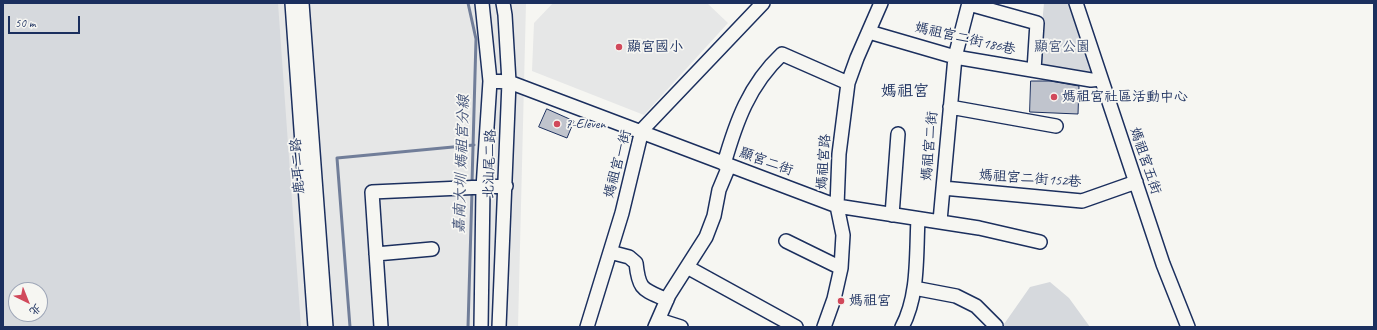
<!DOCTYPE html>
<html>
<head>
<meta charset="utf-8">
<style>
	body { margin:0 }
	#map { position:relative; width:1377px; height:330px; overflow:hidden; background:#f6f6f2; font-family:Caveat,"LXGW WenKai TC",sans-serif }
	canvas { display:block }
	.frame { position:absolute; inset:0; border:4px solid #1b2f5e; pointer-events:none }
	.north { position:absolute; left:8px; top:282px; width:40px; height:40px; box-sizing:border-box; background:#f6f6f2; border:1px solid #9ea6b7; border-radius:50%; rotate:137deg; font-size:11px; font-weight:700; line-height:16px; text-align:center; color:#1b2f5e }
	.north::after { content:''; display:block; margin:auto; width:14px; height:18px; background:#d1495b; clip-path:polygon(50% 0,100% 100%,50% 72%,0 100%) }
	.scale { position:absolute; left:8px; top:16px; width:72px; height:18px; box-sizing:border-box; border:2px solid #1b2f5e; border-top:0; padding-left:5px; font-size:12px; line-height:14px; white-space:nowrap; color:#1b2f5e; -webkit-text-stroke:3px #f6f6f2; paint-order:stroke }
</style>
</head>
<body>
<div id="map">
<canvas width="1377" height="330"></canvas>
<div class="frame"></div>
<div class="north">北</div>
<div class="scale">50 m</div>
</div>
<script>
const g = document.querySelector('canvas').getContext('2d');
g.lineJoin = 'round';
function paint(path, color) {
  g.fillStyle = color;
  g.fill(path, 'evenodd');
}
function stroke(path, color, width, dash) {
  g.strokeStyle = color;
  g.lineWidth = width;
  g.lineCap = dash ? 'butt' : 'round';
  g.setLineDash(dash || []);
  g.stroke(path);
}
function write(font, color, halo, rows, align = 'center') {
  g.font = font + ' Caveat,"LXGW WenKai TC",sans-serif';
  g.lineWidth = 3.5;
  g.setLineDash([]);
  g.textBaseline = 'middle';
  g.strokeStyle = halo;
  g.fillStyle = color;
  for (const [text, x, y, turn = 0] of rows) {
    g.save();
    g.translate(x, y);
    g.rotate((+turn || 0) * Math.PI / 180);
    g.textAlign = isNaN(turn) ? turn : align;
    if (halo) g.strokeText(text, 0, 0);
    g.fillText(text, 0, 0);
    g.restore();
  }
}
const built = new Path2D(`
	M3,3H526L518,327H3ZM16,290H40V314H16Z
	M553,3H707L728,23L644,115L532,71L534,23Z`);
const green = new Path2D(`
	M3,3H278L301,327H3ZM16,290H40V314H16Z
	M1044,3H1070L1093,72L1092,75L1038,67Z
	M1050,282L1069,298L1090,327H1002L1030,287Z`);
const stream = new Path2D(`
	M468,3L476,39L472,183
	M350,327L337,158L474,145
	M468,327L472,191`);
const building = new Path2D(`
	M1031,81H1050L1079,86L1078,114L1030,112Z
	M547,109L574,121L567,138L539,127Z`);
const minor = new Path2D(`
	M292,3L315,327
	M302,3L326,327
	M1076,3L1163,264L1188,327
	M969,4L1037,23L1034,70
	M869,32L955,57L1091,80L1101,79
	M490,81L509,82L837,206L979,228L1040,242
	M950,107L1056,126
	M724,164C736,122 749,85 782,54L848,83
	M943,188L1082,201L1136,182
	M892,215L898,134
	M940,221L955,57L969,3
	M786,241L841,268
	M610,252L629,257L636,263C639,291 643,289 667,300
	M376,254L432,249
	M687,267L796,327
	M914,288L956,296L976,306L996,326L995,327
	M659,320L681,327
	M381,327L372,192L506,186
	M481,327L483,188L490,81L482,3
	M499,327L509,82L505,15L503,3
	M587,327L622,213L642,130L763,3
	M655,327L669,295L706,237L714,216L719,190L729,166
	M824,327L834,299L841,268L843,235L837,206L839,154L848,83L857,58L881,3
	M902,327C919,295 916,255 918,219`);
const markers = [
	[619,47,4,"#d1495b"],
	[1054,97,4,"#d1495b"],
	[557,124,4,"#d1495b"],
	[841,301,4,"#d1495b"]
];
const streetNames = [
	["媽祖宮二街186巷",965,39,13],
	["媽祖宮二街",930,146,-85],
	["媽祖宮五街",1145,161,71],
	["顯宮二街",766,162,20],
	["媽祖宮路",824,162,-86],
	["北汕尾二路",490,164,-88],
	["媽祖宮一街",618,164,-75],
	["鹿耳二路",298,166,-94],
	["媽祖宮二街152巷",1030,179,4]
];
const poiNames = [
	["顯宮國小",627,47],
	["媽祖宮社區活動中心",1062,97],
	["7-Eleven",565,124],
	["媽祖宮",849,301]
];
const parkNames = [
	["顯宮公園",1062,47]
];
const waterNames = [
	["嘉南大圳 媽祖宮分線",462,164,-88]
];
const quarterNames = [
	["媽祖宮",905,92]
];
paint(built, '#e6e7e7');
paint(green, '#d6d9dd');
stroke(stream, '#717e99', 3);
paint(building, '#c0c4cd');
stroke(building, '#1b2f5e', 1);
stroke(minor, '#1b2f5e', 16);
stroke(minor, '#f6f6f2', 13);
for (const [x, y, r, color] of markers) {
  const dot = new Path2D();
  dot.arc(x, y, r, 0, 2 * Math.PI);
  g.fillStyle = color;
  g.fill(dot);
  stroke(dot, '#f6f6f2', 1.5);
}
write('14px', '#1b2f5e', '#f6f6f2', streetNames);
write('14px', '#1b2f5e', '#f6f6f2', poiNames, 'left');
write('14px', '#405177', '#f6f6f2', parkNames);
write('italic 15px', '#46567b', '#f6f6f2', waterNames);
write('16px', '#1b2f5e', '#f6f6f2', quarterNames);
</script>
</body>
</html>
